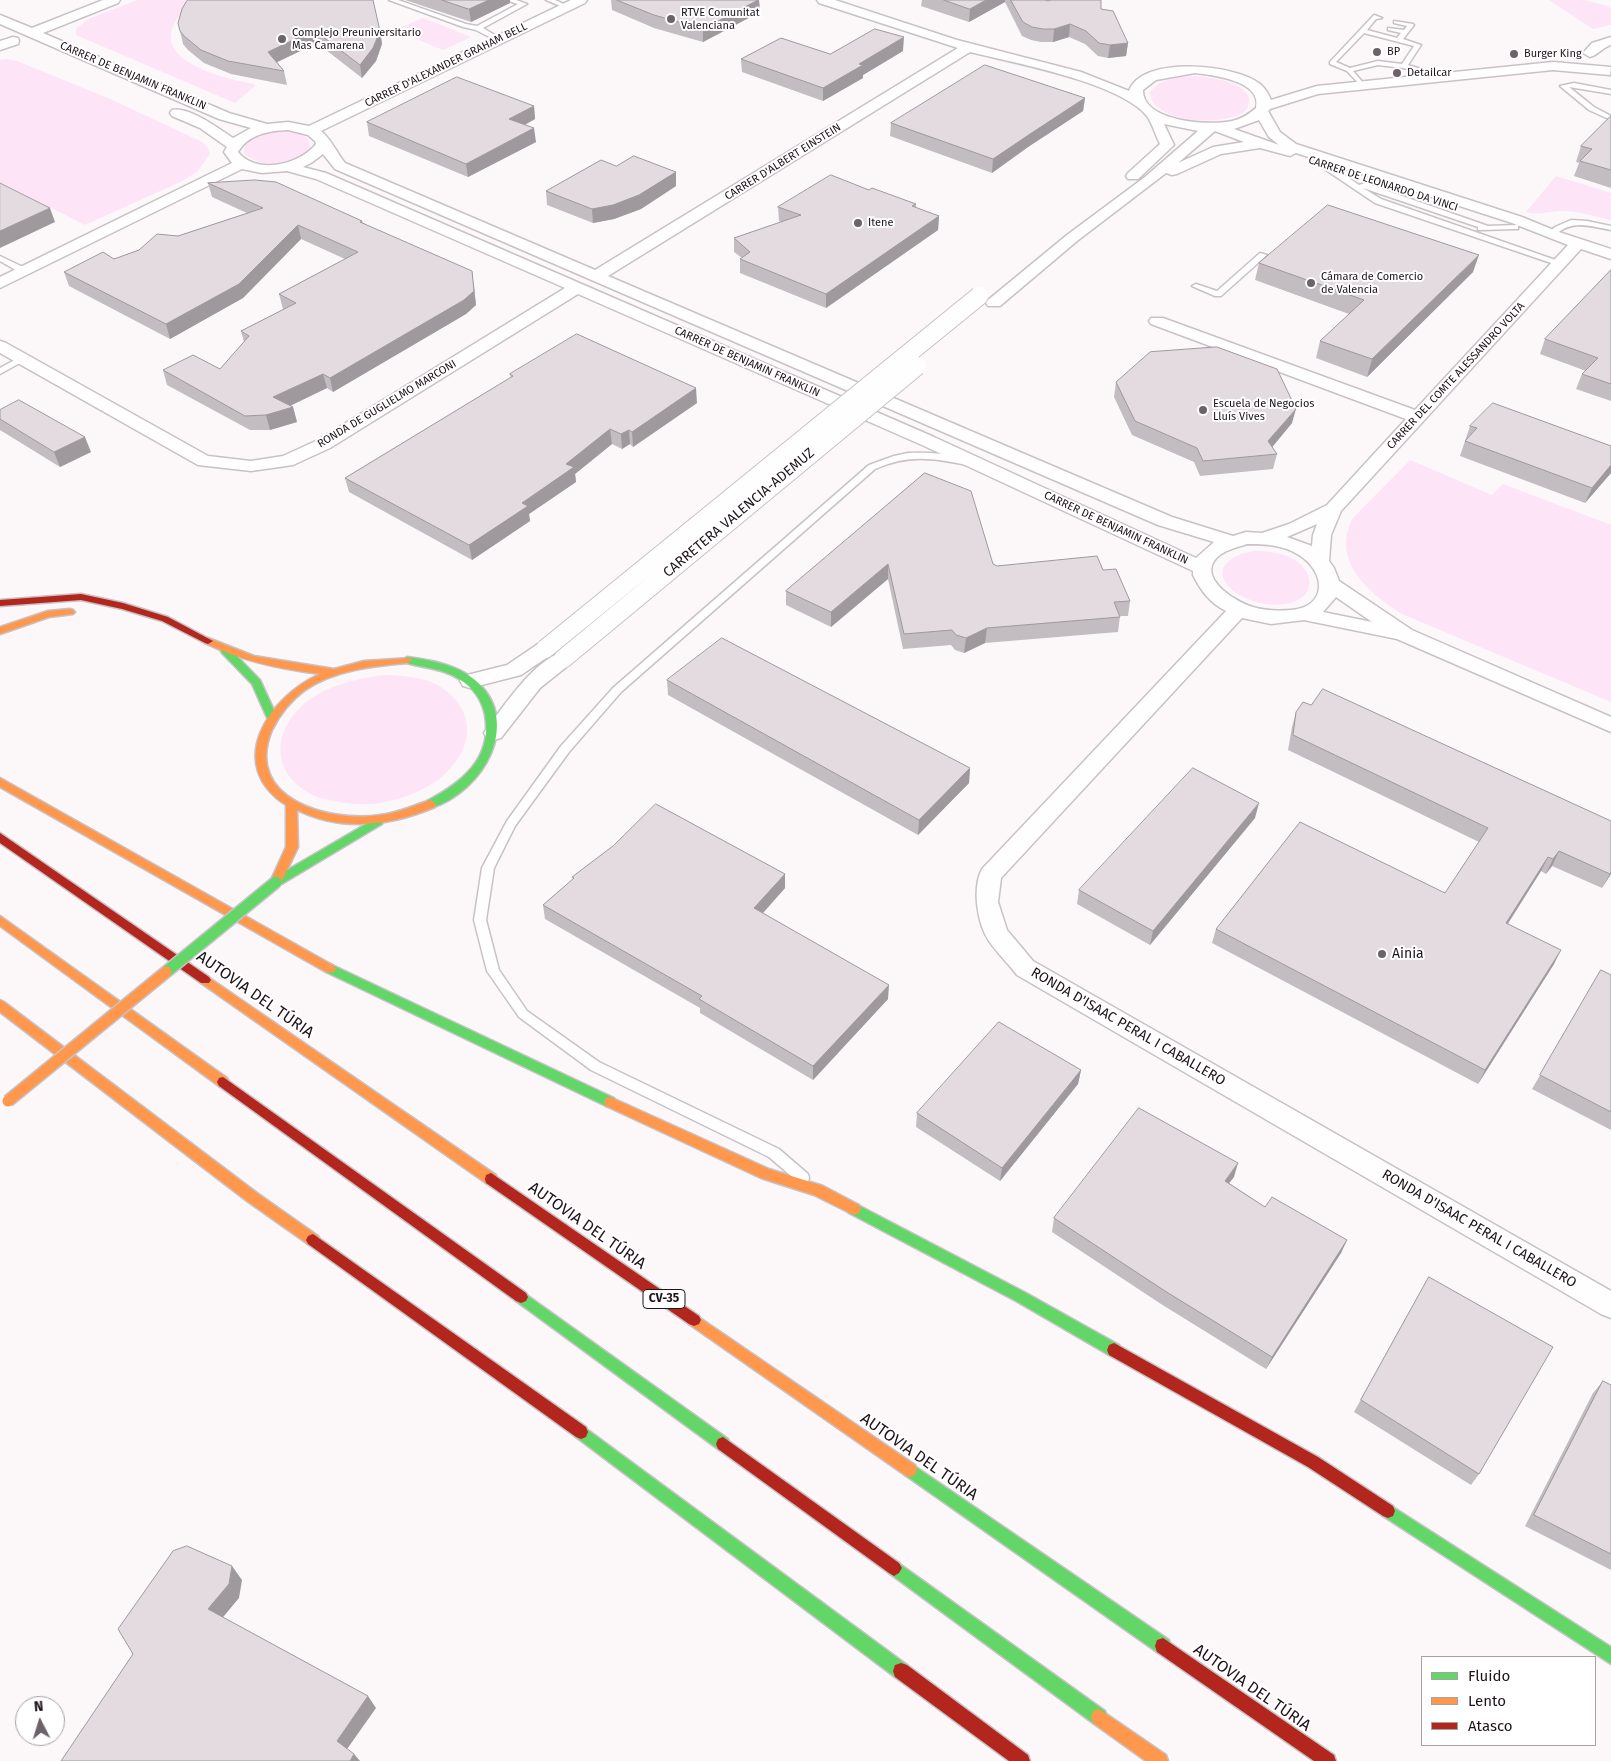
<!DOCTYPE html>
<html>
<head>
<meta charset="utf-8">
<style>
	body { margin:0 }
	#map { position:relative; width:1611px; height:1761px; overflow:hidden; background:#fcf8fa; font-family:"Fira Sans",sans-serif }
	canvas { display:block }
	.legend { position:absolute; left:1421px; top:1656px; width:175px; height:90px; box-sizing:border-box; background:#fff; border:1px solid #a5a1a4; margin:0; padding:6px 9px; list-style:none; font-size:15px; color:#1d131b }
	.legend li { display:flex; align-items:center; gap:10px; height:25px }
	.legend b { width:25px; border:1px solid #a5a1a4 }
	.north { position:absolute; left:15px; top:1696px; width:50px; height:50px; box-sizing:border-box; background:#fff; border:1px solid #a5a1a4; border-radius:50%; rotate:355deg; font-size:14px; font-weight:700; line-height:20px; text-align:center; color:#1d131b }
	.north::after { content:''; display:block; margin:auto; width:18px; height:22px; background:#6b6369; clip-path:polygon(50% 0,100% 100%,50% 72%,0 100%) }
</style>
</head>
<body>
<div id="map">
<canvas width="1611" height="1761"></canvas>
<ul class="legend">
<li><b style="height:6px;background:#63d668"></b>Fluido</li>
<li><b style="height:6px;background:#ff974d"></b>Lento</li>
<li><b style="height:6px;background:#b3261e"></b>Atasco</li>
</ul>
<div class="north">N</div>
</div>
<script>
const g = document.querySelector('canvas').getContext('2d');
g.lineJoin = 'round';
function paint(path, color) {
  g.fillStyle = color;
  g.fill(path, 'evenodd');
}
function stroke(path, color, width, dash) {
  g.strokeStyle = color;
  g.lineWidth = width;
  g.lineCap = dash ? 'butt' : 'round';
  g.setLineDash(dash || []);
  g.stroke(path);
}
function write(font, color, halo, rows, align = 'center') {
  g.font = font + ' "Fira Sans",sans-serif';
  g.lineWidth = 4;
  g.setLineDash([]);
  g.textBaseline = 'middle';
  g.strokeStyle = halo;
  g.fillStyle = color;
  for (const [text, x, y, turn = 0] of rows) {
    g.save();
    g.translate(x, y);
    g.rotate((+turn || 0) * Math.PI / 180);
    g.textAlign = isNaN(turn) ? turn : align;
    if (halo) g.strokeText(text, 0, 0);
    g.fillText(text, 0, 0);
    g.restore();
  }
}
const green = new Path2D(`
	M137,0H196C130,52 209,76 254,84L255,86L235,103L76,35V29L88,19Z
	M1549,0H1584L1608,6L1611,8V25L1593,29Z
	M423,18L471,37L443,50L395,30Z
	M7,59L17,61L108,98L202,142L208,148L210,154L197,172L180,182L85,225L0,182V60Z
	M1195,76C1209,77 1251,82 1249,102C1249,108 1245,112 1240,114C1219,126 1151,123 1150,92C1161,78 1177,77 1195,76Z
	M274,132C285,132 312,130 310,148C296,165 260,170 244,153C243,139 262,135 274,132Z
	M1556,176L1611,193V220C1595,216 1578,211 1561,211C1548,211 1538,216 1526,212Z
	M1410,460L1492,495L1503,484L1611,525V702L1402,614C1369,593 1330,561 1353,518Z
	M1253,551C1267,551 1281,552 1293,559C1317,573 1315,599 1286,604C1240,611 1188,565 1253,551Z
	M384,675C402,676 423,676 439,686C479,710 474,752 439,779C423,791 400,800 380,803C361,806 343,803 324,799C318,798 313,795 307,792C271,771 273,730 304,704C327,685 355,679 384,675Z`);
const lane = new Path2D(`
	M389,0H398L466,24L477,26L518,4L506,0H516L527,4L483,28L501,39V41L499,42L476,30L463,27Z
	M546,0H555L570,7L565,8Z
	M1374,15L1382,18L1376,19L1367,30L1397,38L1401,33L1388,30V28L1404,30L1407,26L1394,23V21L1413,24L1414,25L1403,39L1421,45L1408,65L1444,76V78L1403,68L1378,65L1353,71L1365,85L1362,87L1347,71L1330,64V62ZM1364,33L1414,46L1402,64L1378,61L1350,68L1336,62Z
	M1574,83L1611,90V94L1569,87L1594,107L1611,116V120L1589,110L1560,86Z
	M1320,162H1326L1359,185L1365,183L1488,226L1518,225V229H1515L1481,230H1478V227L1363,188L1381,199L1564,263L1557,265L1375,203L1320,166Z
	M1571,220L1587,221L1611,226V230C1589,226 1572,219 1554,236L1547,234L1555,227Z
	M1260,253L1267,255L1221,296H1215L1192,286L1196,284L1217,291Z
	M0,256L27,269L28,271L21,273L0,261Z
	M20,357H26L27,359L0,374V368Z
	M908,453C923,452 960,453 971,462L967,465C932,458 909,454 875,469L621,692L569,752L515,826L494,868L486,920L499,970L527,1011L599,1062L779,1149L808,1174L809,1178L808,1182L803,1184L798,1182L769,1157L591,1070L519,1017L487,971L474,920L482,868L507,821L561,746L613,688L869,465L894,456Z`);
const street = new Path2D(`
	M103,0H120L118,3L43,33L229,113L267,124L288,122L309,126L571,0H587L585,3L321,131C331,139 337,153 345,163L595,270L958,48L819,3L817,0H835L957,40L1081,72L1129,91C1141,55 1236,64 1260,84C1265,88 1268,93 1271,100L1317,86L1553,62L1611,67L1610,75L1553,70L1318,94L1270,109L1268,111L1280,132L1296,144L1522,217L1556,231L1611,249V259L1581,249L1341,511L1331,535L1329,561L1334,568L1339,581L1412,630L1611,717V732L1397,639L1304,620L1271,624L1242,618L1001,878L998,902L1007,930L1033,961L1611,1291V1318L1601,1314L1017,975C1008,963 997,953 989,941C977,923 972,888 982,869L1226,611C1210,603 1201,591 1193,575V571L922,445L578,294L330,448L293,465L251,471L198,465L0,353V341L6,343L208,456L251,461L283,456L318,440L565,288L316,179L287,171L262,173L242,169L0,288V277L232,163L224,152L227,147L200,128L172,116L170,113L172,110C189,106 219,129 233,138L251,128L219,119L0,24V15L32,28ZM970,52C1014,63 1119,82 1147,116C1152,123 1156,136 1160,144L1128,173L1126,176L1128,179H1138L1174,145L1164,124L1198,131L1145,177L1067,235L988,300L986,303L988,306H1000L1077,241L1166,173L1172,175L1177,174L1221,154L1260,148L1290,156L1296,153L1512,223L1568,245L1415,410L1163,318H1151L1149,321L1151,324L1406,419L1327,505L1289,524L1262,533L1246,532L1233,536L1172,517L608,276ZM1195,73C1213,75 1263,81 1256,108C1249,114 1242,119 1232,121C1210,126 1142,122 1143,90L1156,80ZM1259,120L1269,137L1279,145L1234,129ZM288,130L308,135L315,141L316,144C300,165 256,175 238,152C249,134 268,131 288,130ZM1215,131L1244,142L1213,147L1178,163ZM323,154L335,169L1158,525L1214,542L1196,558L934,437L326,173L303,167L311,163ZM1317,524L1313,535L1312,546L1287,537ZM1247,544C1265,544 1284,545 1299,555C1326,572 1328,607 1291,610C1278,611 1266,611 1253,607C1238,603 1201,581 1214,561C1222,550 1236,548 1247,544ZM1336,597L1372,622L1323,612Z
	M13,37L18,38L19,41L18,44L0,50V41Z
	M1611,37V45C1603,47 1598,55 1590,57L1583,53L1592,43Z
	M545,642L552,644L555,649L552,654L521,675L470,688L463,686L460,681L463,676L507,665L538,644Z
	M563,652L570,654L573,659L570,664L540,688L501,738L494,740L487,738L484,733L487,728C505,705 534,660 563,652Z`);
const fast = new Path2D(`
	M226,648L230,649L260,680L277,717L276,720H268L252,684L222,653L221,651L222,649Z
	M407,657C430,660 456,664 475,680C524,722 483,792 431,808L426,804L427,801C461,783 493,759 485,715C482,700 473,687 459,679C442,668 423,668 403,662L402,660Z
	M378,817L383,821L382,824L280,885H272L270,882L272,879Z
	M330,964L614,1098L616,1102L614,1106L610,1107L606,1106L326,972L324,969L326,966Z
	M854,1203L1026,1293L1119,1345L1121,1350L1119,1355L1114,1357L1109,1355L1016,1301L849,1213L847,1209L849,1205Z
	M521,1291L728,1439L730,1444L728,1449L723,1451L718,1449L516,1301L514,1297L516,1293Z
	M581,1425L907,1665L909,1671L907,1677L901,1679L895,1677L576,1437L574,1432L576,1427Z
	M910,1463L1169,1640L1171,1646L1169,1652L1163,1654L1157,1652L905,1475L903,1470L905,1465Z
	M1388,1504L1611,1647V1664L1383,1516L1381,1511L1383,1506Z
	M894,1560L1105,1711L1107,1717L1105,1723L1099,1725L1093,1723L889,1573L886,1568L889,1563Z`);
const slow = new Path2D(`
	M70,609L73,610L75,612L73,614L49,617L0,634V627L48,611Z
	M208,638L254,656L334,669L364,661L411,658L412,660L407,663C373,666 335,670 305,690C290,701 280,714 272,730C243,799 329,823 380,815C399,813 414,805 431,800L436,804L435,807C390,826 342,832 297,810L298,847L280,885H272L270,882L286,847V805C224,765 268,697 320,674C279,669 241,661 205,643L203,641L205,639Z
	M0,778L334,966L336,969L334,972H326L0,787Z
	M0,916L227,1078L229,1082L227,1086L223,1087L219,1086L0,926Z
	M205,975L496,1175L497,1179L496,1183L491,1185L486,1183L201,983L199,980L201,977Z
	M0,1000L4,1002L257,1193L318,1236L320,1240L318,1244L313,1246L308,1244L247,1201L0,1012Z
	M610,1097L769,1169L823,1186L859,1205L861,1209L859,1213L854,1215L814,1195L761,1178L606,1106L604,1102L606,1098Z
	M694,1314L915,1465L917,1470L915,1475L910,1477L905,1475L689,1324L687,1320L689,1316Z
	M1099,1709L1166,1755L1168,1761H1146L1093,1723L1091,1717L1093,1711Z`);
const jam = new Path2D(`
	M81,594L123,603L168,617L213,641L208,644L205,643L162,621L122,609L81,600L0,606V600Z
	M0,833L209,977L211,980L209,983H201L0,843Z
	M223,1077L526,1293L528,1297L526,1301L521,1303L516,1301L219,1086L217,1082L219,1078Z
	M491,1173L699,1316L701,1320L699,1324L694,1326L689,1324L486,1183L485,1179L486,1175Z
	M313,1234L586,1427L588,1432L586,1437L581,1439L576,1437L308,1244L306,1240L308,1236Z
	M1114,1343L1318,1457L1393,1506L1395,1511L1393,1516L1388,1518L1383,1516L1308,1467L1109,1355L1107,1350L1109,1345Z
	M723,1437L899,1563L902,1568L899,1573L894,1576L889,1573L718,1449L716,1444L718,1439Z
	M1163,1638L1334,1755L1336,1761H1314L1157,1652L1155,1646L1157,1640Z
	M901,1663L907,1665L1028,1755L1030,1761H1009L895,1677L893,1671L895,1665Z`);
const streetBridge = new Path2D(`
	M545,649L979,296
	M563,659L917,366`);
const fastBridge = new Path2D(`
	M166,972L276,882`);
const slowBridge = new Path2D(`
	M8,1101L166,972`);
const wall = new Path2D(`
	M405,0H510V3L471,22Z
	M611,0H759L760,12L703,42L654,28L612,10Z
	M922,0H1045L1101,9L1128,43L1126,56L1108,58L1098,56L1085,44L1069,37L1053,42H1041L1031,40L1022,36L1005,2L969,22L921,6Z
	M180,31H380L382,44L376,61L362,78L317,43L277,62L284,71L287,85L231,74L204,63L188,50L183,44Z
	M903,51L863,75V78L823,101L742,72L741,59Z
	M1085,98L1083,111L1028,147L992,173L890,136L891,123Z
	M534,106L535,119L525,125L536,142L468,177L369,136L367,122Z
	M1611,116V188L1574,176L1579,163L1576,162L1581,146Z
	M616,166L676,172V186L641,209L614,219L593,223L547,205L546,191Z
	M208,183L362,221L363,223L474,285L476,305L466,314L333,392L327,388L290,406L293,407L297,422L270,430H250L167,385L163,370L220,369L244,342L241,331L284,309H283L279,294L345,259L301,239L243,298L170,339L69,286L64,272L114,259L178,236L247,213L212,197Z
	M869,190L916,204V208L939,216L938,230L826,308L740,273V259L742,258L734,252V238L781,222L779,221L778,207Z
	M1259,263L1473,272L1367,377L1316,358L1320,341L1349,314L1255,280Z
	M1611,270V401L1576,389L1582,374L1586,371L1540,354L1545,339Z
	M510,374L697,403L633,447L630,444L622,449L612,444L575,474L576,482L529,514L530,521L472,560L349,492L345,478L511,378Z
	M1116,382L1292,423L1272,447L1277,454L1273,469L1200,476L1194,462L1132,435L1114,397Z
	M0,410L91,452L60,467L0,430Z
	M1470,426L1611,446V473L1585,503L1460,456Z
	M925,473L993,564L997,566L1103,570L1130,601L1128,616H1120L1118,632L985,643L964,653L955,650L951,645L903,649L888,579L831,627L786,605V591Z
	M667,680L970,768L969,783L918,835L668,695Z
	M1296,712L1611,874L1602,888L1552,866L1546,874L1541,871L1508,924L1554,964L1478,1084L1212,943L1216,929L1445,893L1479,842L1288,750L1292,727Z
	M1255,818L1150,945L1077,904L1079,890Z
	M572,877L785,888L763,913L888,999L813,1080L700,1013V1008L545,919L543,905L573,879Z
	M1601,970L1611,975V1130L1532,1089Z
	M1081,1070L1078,1084L1000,1181L916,1127L917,1113Z
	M1234,1177L1229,1183L1265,1207L1347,1240L1341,1253L1266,1369L1161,1304L1052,1232L1054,1218Z
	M1429,1277L1479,1474L1471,1485L1354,1412Z
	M1603,1381L1611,1385V1570L1525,1526L1593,1393Z`);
const shadedWall = new Path2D(`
	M489,0H510V3L471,22L469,9Z
	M758,0H759L760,12L703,42V29Z
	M986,0H1005V2L969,22L970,9Z
	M1070,24L1069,37L1053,42L1054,29Z
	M314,30L317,43L271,65L268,52Z
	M380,31L382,44L376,61L362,78L360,65Z
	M904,37L903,51L863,75V78L823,101V88L859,64Z
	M1128,43L1126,56L1108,58L1110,45Z
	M1085,98L1083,111L1028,147L992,173L993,159L1030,134Z
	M534,106L535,119L511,132L509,119Z
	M534,128L536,142L468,177L466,164Z
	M676,172V186L641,209L614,219L593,223L592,209Z
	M50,208L55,222L0,248V231Z
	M939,216L938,230L826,308V294Z
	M298,225L301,239L243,298L170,339L166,324Z
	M1479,255L1473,272L1367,377L1372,359Z
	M472,271L476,305L466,314L333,392L330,378Z
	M323,374L327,388L277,412L273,397Z
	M696,388L697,403L633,447L632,432Z
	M293,407L297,422L270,430L266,415Z
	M1296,409L1292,423L1265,456L1268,441Z
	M610,429L612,444L575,474L576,482L529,514L530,521L472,560L469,545L522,503L566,464Z
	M629,430L630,444L622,449L621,434Z
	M85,437L91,452L60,467L54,452Z
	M1611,465V473L1585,503L1592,488Z
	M888,564V579L831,627V612Z
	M987,628L985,643L964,653L966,638Z
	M970,768L969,783L918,835L919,820Z
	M1259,803L1255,818L1150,945L1153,931Z
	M1559,851L1552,866L1546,874L1553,859Z
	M1548,857L1541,871L1499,937L1506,923Z
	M1611,872V874L1602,888Z
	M785,874V888L754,923V908Z
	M1561,950L1554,964L1478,1084L1485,1070Z
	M889,985L888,999L813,1080V1066Z
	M1081,1070L1078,1084L1000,1181L1002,1168Z
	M1238,1163L1234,1177L1220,1194L1225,1181Z
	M1347,1240L1341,1253L1266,1369L1272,1357Z
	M232,1566L242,1580L239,1598L219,1622L208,1609Z
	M368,1696L376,1708L345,1752L337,1741Z
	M354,1754L360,1761H350Z`);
const building = new Path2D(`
	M188,0H373L380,31L373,48L360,65L314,30L268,52L284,71L228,61L201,50L184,36L180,31L178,23L182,9L186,2Z
	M442,0H489L469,9Z
	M617,0H758L703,29L654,15Z
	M944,0H986L970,9Z
	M1011,0H1045L1048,1L1051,0H1101V9L1113,11L1128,43L1110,45L1099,43L1086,31L1070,24L1054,29H1043L1032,27L1023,22Z
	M875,29L904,37L859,64L863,65L823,88L741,59L781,38L830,54Z
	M985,65L1085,98L1030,134L993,159L891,123Z
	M457,77L534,106L509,119L534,128L466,164L367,122Z
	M1611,116V170L1580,161L1592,149L1581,146Z
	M634,156L676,172L639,195L613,205L592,209L546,191L601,160L616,166Z
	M831,175L869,190L872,188L916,204L912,206L939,216L826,294L740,259L750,252L734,238L801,215L778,207Z
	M255,180L276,182L362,221L360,222L472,271L474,291L464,300L330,378L323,374L273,397L293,407L266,415L245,416L163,370L193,355L220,369L249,336L241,331L296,303L279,294L358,252L298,225L239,284L166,324L64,272L103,252L114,259L139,250L157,234L178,236L263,208L208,183Z
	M0,183L50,208L0,231Z
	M1328,205L1479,255L1372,359L1320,341L1364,300L1259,263Z
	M1611,270V384L1582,374L1598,358L1545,339Z
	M577,334L696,388L632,432L629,430L621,434L610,429L566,464L574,467L522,503L528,506L469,545L345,478L513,376L510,374Z
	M1217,347L1277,369L1296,409L1268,441L1277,454L1203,461L1197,448L1135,421L1116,382L1150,352Z
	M19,400L85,437L54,452L0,419V410Z
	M1493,403L1611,446V465L1592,488L1465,441L1477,428L1470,426Z
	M925,473L971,491L993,564L997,566L1097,556L1103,570L1116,569L1130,601L1114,602L1120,617L987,628L966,638L956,635L952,630L904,634L888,564L831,612L786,591Z
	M722,638L970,768L919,820L667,680Z
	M1323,689L1611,821V872L1610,874L1559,851L1553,859L1548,857L1506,923L1561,950L1485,1070L1216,929L1300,822L1445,893L1488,828L1293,735L1296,712L1303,702L1311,705Z
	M1193,768L1259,803L1153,931L1079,890Z
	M656,804L785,874L754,908L889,985L813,1066L699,999L702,996L543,905L574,878L572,877L613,846Z
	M1601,970L1611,975V1112L1540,1075Z
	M999,1022L1081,1070L1002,1168L917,1113Z
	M1139,1108L1238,1163L1225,1181L1265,1207L1272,1197L1347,1240L1272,1357L1165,1291L1054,1218Z
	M1429,1277L1553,1347L1479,1474L1361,1400Z
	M1603,1381L1611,1385V1554L1534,1515Z
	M187,1546L232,1566L229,1584L208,1609L368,1696L337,1741L354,1754L350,1761H61L133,1654L118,1629L173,1551Z`);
const markers = [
	[671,19,5,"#6b6369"],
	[282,39,5,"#6b6369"],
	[1377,52,5,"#6b6369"],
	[1514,54,5,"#6b6369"],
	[1397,73,5,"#6b6369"],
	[858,223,5,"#6b6369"],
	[1311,283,5,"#6b6369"],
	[1203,410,5,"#6b6369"],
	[1382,954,5,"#6b6369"]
];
const farPoinames = [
	["RTVE Comunitat",681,13],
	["Valenciana",681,26],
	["Complejo Preuniversitario",292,33],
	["Mas Camarena",292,46],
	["BP",1387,52],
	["Burger King",1524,54],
	["Detailcar",1407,73],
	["Itene",868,223],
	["Cámara de Comercio",1321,277],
	["de Valencia",1321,290],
	["Escuela de Negocios",1213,404],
	["Lluís Vives",1213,417]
];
const farStreetnames = [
	["CARRER D'ALEXANDER GRAHAM BELL",446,65,-26],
	["CARRER DE BENJAMIN FRANKLIN",133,76,23],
	["CARRER D'ALBERT EINSTEIN",783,162,-32],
	["CARRER DE LEONARDO DA VINCI",1383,184,18],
	["CARRER DE BENJAMIN FRANKLIN",747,362,24],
	["CARRER DEL COMTE ALESSANDRO VOLTA",1456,376,-47],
	["RONDA DE GUGLIELMO MARCONI",387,404,-31],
	["CARRER DE BENJAMIN FRANKLIN",1116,528,25]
];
const shields = [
	[664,1299,42]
];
const shieldNames = [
	["CV-35",664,1299]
];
const streetNames = [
	["CARRETERA VALENCIA-ADEMUZ",739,513,-40],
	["RONDA D'ISAAC PERAL I CABALLERO",1128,1027,30],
	["RONDA D'ISAAC PERAL I CABALLERO",1479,1229,30]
];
const poiNames = [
	["Ainia",1392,954]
];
const nearStreetnames = [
	["AUTOVIA DEL TÚRIA",255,995,35],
	["AUTOVIA DEL TÚRIA",587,1226,35],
	["AUTOVIA DEL TÚRIA",919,1457,35],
	["AUTOVIA DEL TÚRIA",1252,1688,35]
];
paint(green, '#fde4f6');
stroke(lane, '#c8c2c6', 3);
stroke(street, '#c8c2c6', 3);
stroke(fast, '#c8c2c6', 3);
stroke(slow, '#c8c2c6', 3);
stroke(jam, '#c8c2c6', 3);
paint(lane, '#fffefe');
paint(street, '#fffefe');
paint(fast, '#63d668');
paint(slow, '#ff974d');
paint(jam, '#b3261e');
stroke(streetBridge, '#c8c2c6', 20, []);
stroke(fastBridge, '#c8c2c6', 14, []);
stroke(slowBridge, '#c8c2c6', 14, []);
stroke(streetBridge, '#fffefe', 18);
stroke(fastBridge, '#63d668', 11);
stroke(slowBridge, '#ff974d', 11);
paint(wall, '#c3bcc1');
paint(shadedWall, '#9f999d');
paint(building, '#e3dbe0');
stroke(building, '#9f999d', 1);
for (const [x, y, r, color] of markers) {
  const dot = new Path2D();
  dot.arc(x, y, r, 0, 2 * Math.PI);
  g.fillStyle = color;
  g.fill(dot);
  stroke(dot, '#fff', 2);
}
write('11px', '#1d131b', '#fff', farPoinames, 'left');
write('11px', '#1d131b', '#fff', farStreetnames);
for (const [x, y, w] of shields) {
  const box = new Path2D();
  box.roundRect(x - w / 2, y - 9.5, w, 19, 4);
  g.fillStyle = '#fff';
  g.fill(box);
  stroke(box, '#1d131b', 1);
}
write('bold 12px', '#1d131b', null, shieldNames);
write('14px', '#1d131b', '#fff', streetNames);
write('14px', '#1d131b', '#fff', poiNames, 'left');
write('16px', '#1d131b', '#fff', nearStreetnames);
</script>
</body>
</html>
